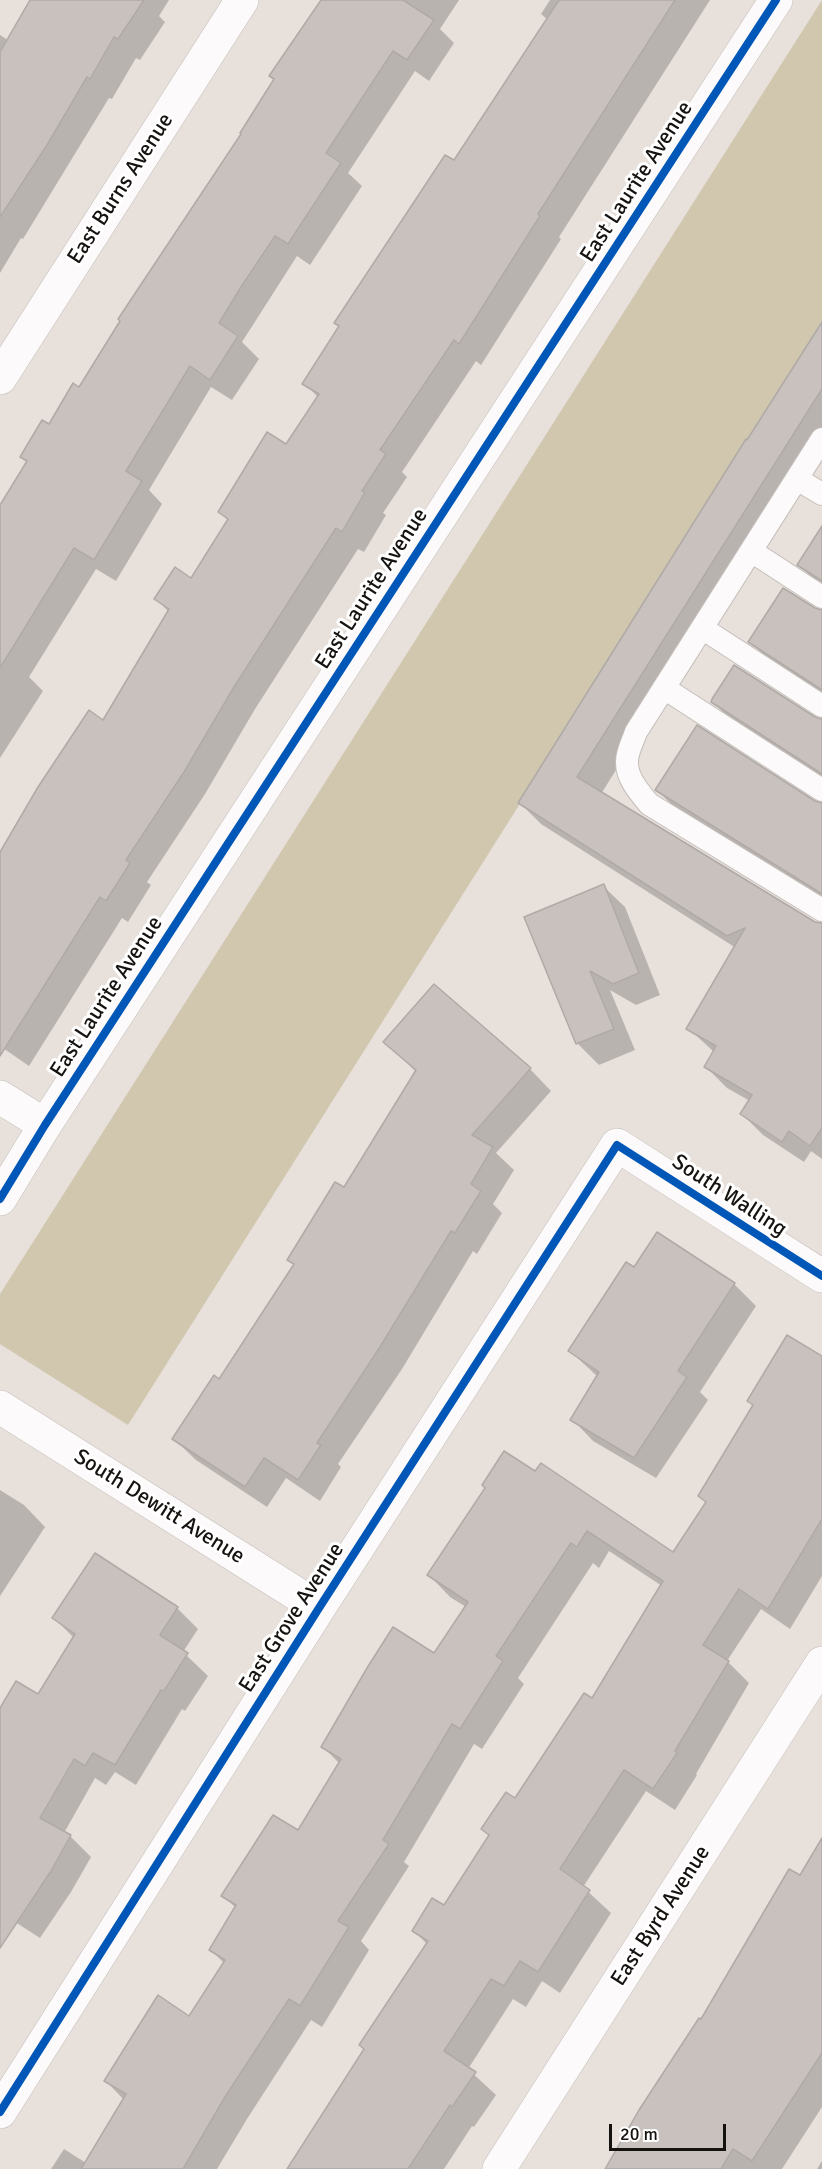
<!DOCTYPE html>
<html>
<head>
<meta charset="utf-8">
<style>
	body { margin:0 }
	#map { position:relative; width:822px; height:2169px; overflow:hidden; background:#e8e0db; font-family:Signika,sans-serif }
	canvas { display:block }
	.scale { position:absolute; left:609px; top:2124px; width:117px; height:27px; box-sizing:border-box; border:3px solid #16120f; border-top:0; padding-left:8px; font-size:18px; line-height:21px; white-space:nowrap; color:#16120f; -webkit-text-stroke:4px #fff; paint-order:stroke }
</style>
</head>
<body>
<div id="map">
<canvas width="822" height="2169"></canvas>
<div class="scale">20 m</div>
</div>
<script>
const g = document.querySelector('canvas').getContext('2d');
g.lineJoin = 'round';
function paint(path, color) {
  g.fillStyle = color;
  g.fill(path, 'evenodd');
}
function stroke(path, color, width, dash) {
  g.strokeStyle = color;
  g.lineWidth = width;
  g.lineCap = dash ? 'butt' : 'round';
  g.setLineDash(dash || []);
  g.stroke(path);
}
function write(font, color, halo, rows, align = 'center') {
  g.font = font + ' Signika,sans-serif';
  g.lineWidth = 6;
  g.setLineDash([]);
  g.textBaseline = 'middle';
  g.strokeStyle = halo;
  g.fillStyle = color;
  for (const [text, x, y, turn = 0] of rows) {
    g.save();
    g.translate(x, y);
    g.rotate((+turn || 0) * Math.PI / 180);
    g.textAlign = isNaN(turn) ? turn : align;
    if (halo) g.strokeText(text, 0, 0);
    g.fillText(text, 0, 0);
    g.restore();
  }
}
const green = new Path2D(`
	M822,0V325L128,1425L0,1344V1294Z`);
const shadow = new Path2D(`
	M32,0H169L159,16L165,22L140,60L136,58L112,99L109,98L23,239L21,238L0,273V35L8,40Z
	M322,0H459L440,29L454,43L429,81L415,71L348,173L362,186L310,265L297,256L242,342L259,359L232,400L211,387L149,490L162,504L116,581L96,569L29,677L43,691L0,758V508L27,463L22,457L80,389L243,134Z
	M550,0H710L559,237L561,239L481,365L476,361L402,472L407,477L383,513L386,515L364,552L358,549L255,709L205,794L147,882L151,885L128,922L122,918L29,1066L0,1046V854L104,722L169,612L156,599L191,580L229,521L220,512L287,446L318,397L304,383L454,162L548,20L541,14Z
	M822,325V441L601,794L814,923L822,925V1159L811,1151L804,1162L763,1135L742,1114L750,1101L727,1088L706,1067L714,1052L688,1028L736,948L541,824L520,803Z
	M822,529V587L799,565Z
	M820,612H822V696L772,663L750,642Z
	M713,702L822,719V780L734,723Z
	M657,790L822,805V901L678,811Z
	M603,886L625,907L660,995L636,1005L610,990L635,1050L599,1065L577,1043Z
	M434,986L530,1069L551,1091L496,1153L514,1170L493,1204L502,1213L477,1254L473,1251L402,1369L338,1464L341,1467L320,1501L286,1478L267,1507L196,1460L174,1439L220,1381L295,1265L289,1260L344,1189L416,1072L385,1041Z
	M657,1234L735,1285L756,1306L700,1392L708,1400L656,1478L593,1441L572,1419L598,1377L570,1351L635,1269Z
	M822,1358V1576L790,1629L761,1609L727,1661L749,1683L696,1774L697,1775L675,1810L646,1791L583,1887L611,1913L560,1993L542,1981L526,2007L513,1999L468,2069L496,2095L474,2127L472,2126L444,2169H288L366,2050L427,1944L414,1931L445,1907L516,1800L593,1700L662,1586L609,1551L599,1568L593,1563L518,1678L524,1684L482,1749L474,1744L404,1862L409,1866L361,1941L369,1950L322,2027L311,2020L247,2119L217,2169H51L64,2149L86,2163L124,2100L106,2081L189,2018L224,1963L211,1950L236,1908L223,1896L298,1832L340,1764L323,1747L435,1655L466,1607L450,1597L429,1575L487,1488L673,1554L707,1503L700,1496L754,1406L748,1401Z
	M0,1490L24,1505L45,1527L0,1596Z
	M177,1608L198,1629L183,1652L208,1676L185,1711L182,1709L136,1785L115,1772L106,1785L95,1778L64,1833L70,1836L91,1857L71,1892L40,1938L12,1920L0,1938V1711L39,1696L74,1638L54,1618Z
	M822,1841V2107L782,2169H607L701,2021L800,1877Z
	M822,2161V2169H817Z`);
const building = new Path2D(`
	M30,0H144L118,39L114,37L90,79L87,77L47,145L0,217V52Z
	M321,0H403L434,20L407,60L393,51L326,153L341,163L288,244L275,236L241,287L219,323L238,336L210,380L190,366L126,471L142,481L94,560L74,548L0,668V505L27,461L20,457L42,420L49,424L73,383L79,387L120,321L118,319L241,134L240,133L274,79L269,76Z
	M559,0H675L538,214L540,216L459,344L454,340L380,450L386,454L362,491L365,492L342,532L336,528L234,687L184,772L126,860L130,863L106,901L100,897L0,1056V852L38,787L89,710L103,720L169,609L154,599L175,567L191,578L228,519L218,512L267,432L286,444L319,394L302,384L339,326L334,323L445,155L454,160Z
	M822,322V389L577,777L815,922L822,923V1128L810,1146L789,1131L782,1142L740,1114L752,1095L704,1067L716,1046L686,1029L745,928L727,936L518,803L746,439L747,440Z
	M822,526V581L797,565Z
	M783,588L815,608L822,610V690L748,642Z
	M734,665L815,717L822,719V774L711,702L712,699Z
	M697,725L815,801L822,803V894L655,790Z
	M604,884L639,973L613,984L590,971L614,1029L576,1044L524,917Z
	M434,984L531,1068L472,1135L493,1147L471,1184L481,1191L455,1233L451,1231L380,1347L317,1443L321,1445L298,1480L264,1458L245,1487L172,1439L214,1375L219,1379L294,1264L287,1260L335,1182L344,1187L416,1070L383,1042Z
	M657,1232L735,1283L678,1371L687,1377L634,1458L570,1420L599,1372L568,1351L626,1262L634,1267Z
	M787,1335L822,1356V1519L768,1609L739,1589L703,1645L729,1661L675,1751L677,1753L653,1789L624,1770L560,1869L590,1890L538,1972L520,1961L504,1986L491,1979L444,2051L476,2072L452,2107L450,2105L408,2169H287L364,2049L359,2045L428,1941L412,1931L432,1898L444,1905L489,1835L481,1829L506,1792L515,1798L584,1693L592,1698L663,1581L587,1531L577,1547L571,1543L496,1656L503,1661L460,1729L452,1724L383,1840L389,1844L338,1921L349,1927L300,2006L289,1999L225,2097L183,2169H81L126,2094L104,2081L158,1995L189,2016L225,1960L209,1950L236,1905L221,1896L273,1815L298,1830L341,1759L321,1747L367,1668L393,1627L434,1653L468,1602L427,1575L485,1488L482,1485L504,1451L535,1471L541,1463L673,1552L706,1502L698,1496L753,1405L747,1401Z
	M95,1553L178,1607L160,1635L188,1653L164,1691L161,1690L115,1765L93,1753L85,1766L74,1759L40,1818L71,1835L51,1871L0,1948V1708L16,1681L38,1694L75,1634L52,1618Z
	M822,1838V2053L752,2161L733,2149L721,2169H605L639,2110L699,2018L701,2019L789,1869L800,1875Z`);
const service = new Path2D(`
	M822,439L636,732C633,741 627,752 627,761C626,777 639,792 649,804L822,910
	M797,479L822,494
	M751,551L822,597
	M702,628L822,706
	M664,688L822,790`);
const minor = new Path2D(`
	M0,378L242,0
	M0,1097L45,1125
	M0,1199L45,1125L776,0
	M0,1407L319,1608
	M0,2112L319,1608L617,1145L822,1276
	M499,2169L822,1663`);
const cycleway = new Path2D(`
	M0,1199L45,1125L776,0
	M0,2112L319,1608L617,1145L822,1276`);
const streetNames = [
	["East Laurite Avenue",637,182,-57],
	["East Burns Avenue",121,189,-57],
	["East Laurite Avenue",372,589,-57],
	["East Laurite Avenue",107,997,-57],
	["South Walling",729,1196,33],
	["South Dewitt Avenue",159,1507,32],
	["East Grove Avenue",292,1618,-57],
	["East Byrd Avenue",661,1916,-57]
];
paint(green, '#d0c7ae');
paint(shadow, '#0003');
paint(building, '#c8c1be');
stroke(building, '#b0aaa7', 1.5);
stroke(service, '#c4beba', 24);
stroke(minor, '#c4beba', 34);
stroke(service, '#fcfafa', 22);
stroke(minor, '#fcfafa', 33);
stroke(cycleway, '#0057b8', 8);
write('22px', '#16120f', '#fff', streetNames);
</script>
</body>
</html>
